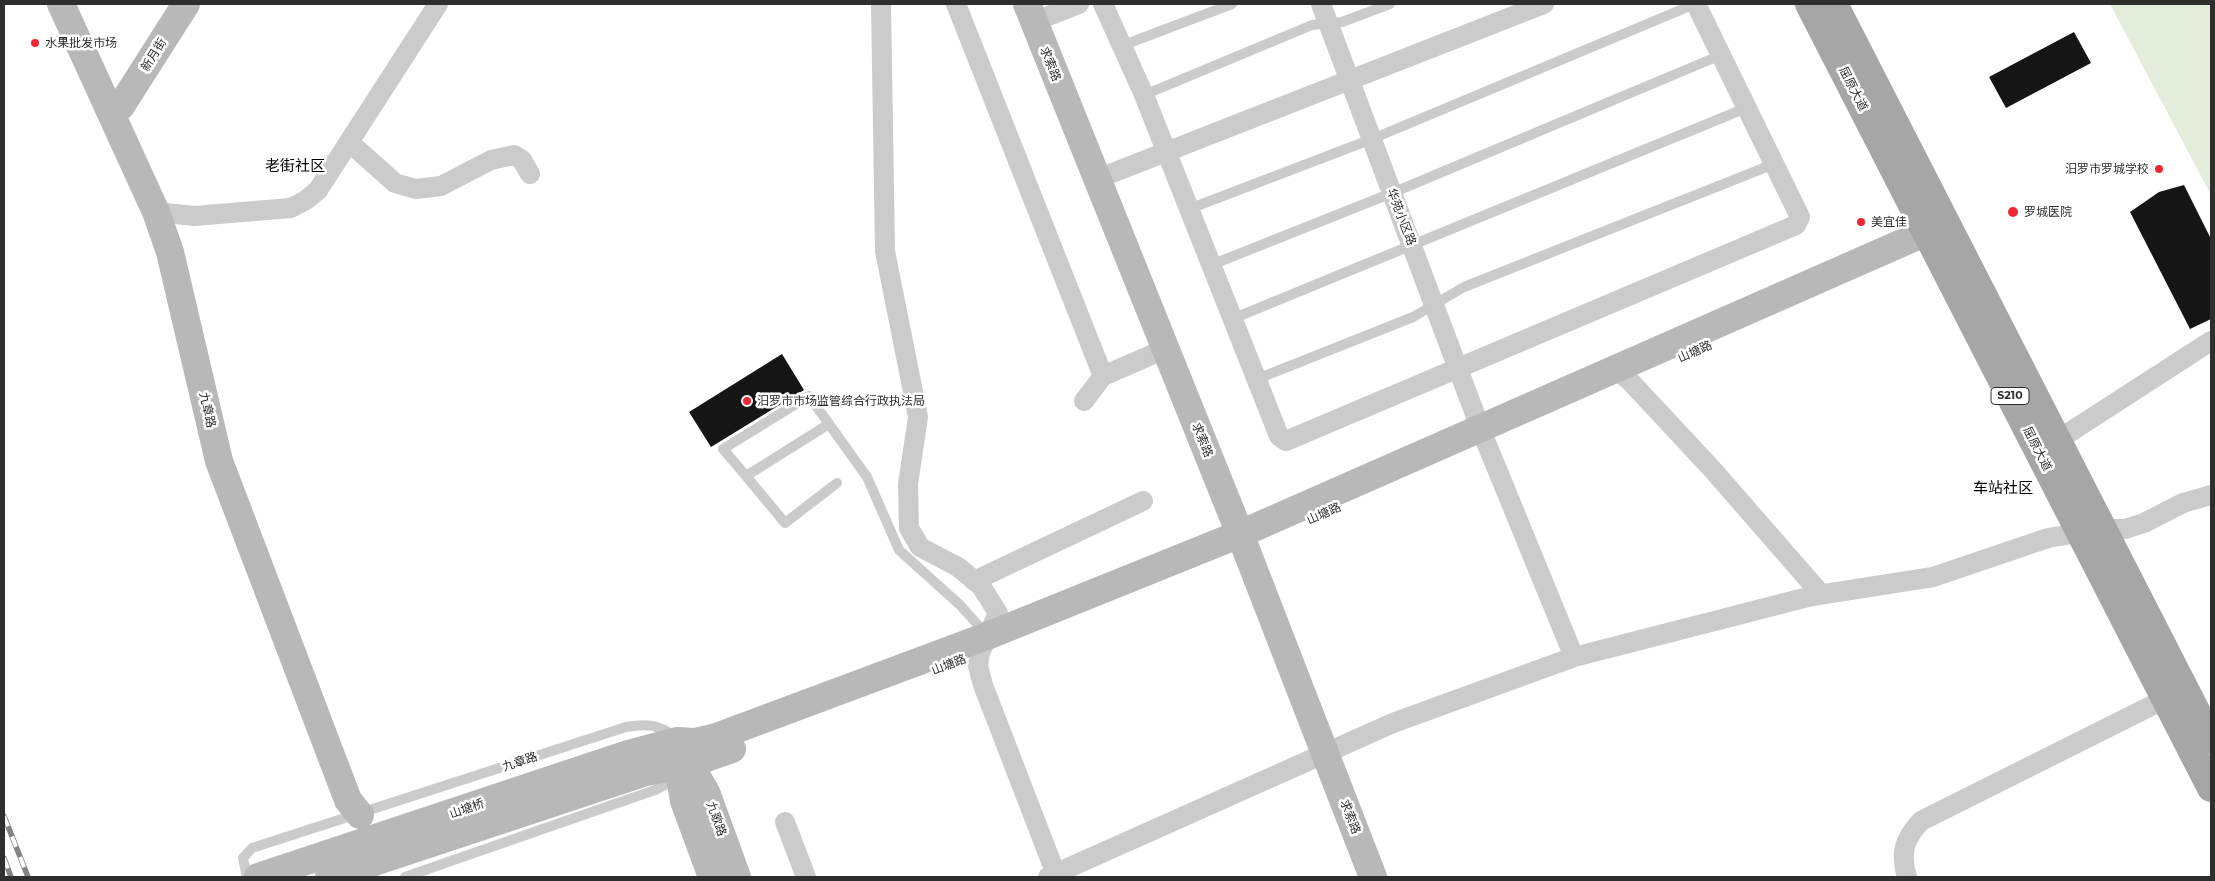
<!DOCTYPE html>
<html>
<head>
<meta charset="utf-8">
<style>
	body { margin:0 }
	#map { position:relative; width:2215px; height:881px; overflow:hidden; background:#fff; font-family:Montserrat,sans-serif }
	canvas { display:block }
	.frame { position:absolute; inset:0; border:5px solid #2e2e2e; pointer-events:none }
</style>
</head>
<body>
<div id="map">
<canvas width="2215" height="881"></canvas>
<div class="frame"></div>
</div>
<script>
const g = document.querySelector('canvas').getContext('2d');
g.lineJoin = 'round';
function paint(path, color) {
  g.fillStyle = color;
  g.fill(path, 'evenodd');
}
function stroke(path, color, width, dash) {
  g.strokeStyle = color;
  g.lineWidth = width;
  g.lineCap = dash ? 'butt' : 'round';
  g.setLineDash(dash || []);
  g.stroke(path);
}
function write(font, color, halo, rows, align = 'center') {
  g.font = font + ' Montserrat,"Noto Sans SC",sans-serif';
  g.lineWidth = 5;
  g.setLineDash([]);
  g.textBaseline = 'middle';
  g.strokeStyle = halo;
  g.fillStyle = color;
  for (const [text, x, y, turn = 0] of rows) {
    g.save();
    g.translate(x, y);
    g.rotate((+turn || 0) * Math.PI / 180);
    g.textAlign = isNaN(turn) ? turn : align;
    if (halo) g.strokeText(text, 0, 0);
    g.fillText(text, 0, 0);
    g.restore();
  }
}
const green = new Path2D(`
	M2110,4H2211V195Z`);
const building = new Path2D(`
	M2074,32L2091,63L2006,108L1989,77Z
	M2184,185L2211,239V319L2190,329L2130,212L2159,192Z
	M782,354L804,390L711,447L689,412Z`);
const lane = new Path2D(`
	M1121,46L1232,4
	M1144,95L1312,25L1342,22L1390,4
	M1189,209L1372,139L1695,4
	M1211,265L1392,193L1721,55
	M1232,319L1746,108
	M1257,379L1413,317L1464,287L1774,164
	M746,476L723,449L809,396L829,424
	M837,483L785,523L746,476L829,424L867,477L899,550L960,605L987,635
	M247,877L243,858L252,848L626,727C642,724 662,724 673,737
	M405,877L655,790L669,783L677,775`);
const street = new Path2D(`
	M881,4L885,251L918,417L908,484L909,528L920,547L958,567L981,586L998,613L980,653L978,666L983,685L1057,877
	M956,4L1103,376
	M1103,4L1144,95L1279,436L1286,441L1796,225L1800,217L1696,4
	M1321,4L1481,430L1574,657
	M1033,22L1079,4
	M349,142L395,183L416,189L441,186L491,160L514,155L522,160L530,174
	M1097,179L1544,4
	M156,212L195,216L291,208L306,200L318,190L438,4
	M1616,370L1629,380L1712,469L1821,594
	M1084,401L1103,376L1165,349
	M2047,447L2211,341
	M974,581L1143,501
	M785,822L806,877
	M1048,877L1393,723L1574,657L1812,596L1933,577L2048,538L2102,529H2125L2144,523L2183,503L2211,495
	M1907,877C1900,853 1904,839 1921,821L2165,699`);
const secondary = new Path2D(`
	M61,4L156,212L170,252L219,461L348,800L360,815
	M1027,4L1240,534L1373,877
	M121,106L186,4
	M680,750L686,765L696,775L706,792L737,877
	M686,765L681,783L684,801L712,877
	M258,877L628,754L677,741L695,742L716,737L987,636L1240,534L1945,224
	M329,877L646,772L686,765L732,749`);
const primary = new Path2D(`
	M1809,4L2211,788
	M1834,4L2211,740`);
const rail = new Path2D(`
	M4,816L28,877
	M4,858L11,877`);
const markers = [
	[35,43,5,"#ef2730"],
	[2159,169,5,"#ef2730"],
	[2013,212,6,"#ef2730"],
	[1861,222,5,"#ef2730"],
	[747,401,5,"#ef2730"]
];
const shields = [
	[2010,396,38]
];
const shieldNames = [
	["S210",2010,396]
];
const poiNames = [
	["水果批发市场",45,43],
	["汨罗市罗城学校",2149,169,"right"],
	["罗城医院",2024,212],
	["美宜佳",1871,222],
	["汨罗市市场监管综合行政执法局",757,401]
];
const streetNames = [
	["新月街",154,55,-58],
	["求索路",1050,64,68],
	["屈原大道",1853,89,63],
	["华苑小区路",1401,217,69],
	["山塘路",1695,352,-24],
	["九章路",207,410,77],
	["求索路",1202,440,68],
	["屈原大道",2037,449,63],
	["山塘路",1324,514,-24],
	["山塘路",949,665,-21],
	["九章路",520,762,-18],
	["山塘桥",467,809,-19],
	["求索路",1350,817,69],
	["九歌路",716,819,70]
];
const quarterNames = [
	["老街社区",295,167],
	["车站社区",2003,489]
];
paint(green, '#e4ecdb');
paint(building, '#151515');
stroke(lane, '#cbcbcb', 10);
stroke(street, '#cbcbcb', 20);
stroke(secondary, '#b8b8b8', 28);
stroke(primary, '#a6a6a6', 28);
stroke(rail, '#838383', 5.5);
stroke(rail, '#fff', 4, [11]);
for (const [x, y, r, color] of markers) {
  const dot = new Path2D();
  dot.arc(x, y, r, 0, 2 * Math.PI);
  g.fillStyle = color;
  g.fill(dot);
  stroke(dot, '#fff', 2);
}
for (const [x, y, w] of shields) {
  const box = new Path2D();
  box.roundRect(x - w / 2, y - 8.5, w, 17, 4);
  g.fillStyle = '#fff';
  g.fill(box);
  stroke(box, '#2e2e2e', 1);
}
write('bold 11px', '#2e2e2e', null, shieldNames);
write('12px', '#2e2e2e', '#fff', poiNames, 'left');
write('12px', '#2e2e2e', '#fff', streetNames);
write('15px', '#000', '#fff', quarterNames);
</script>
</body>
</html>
